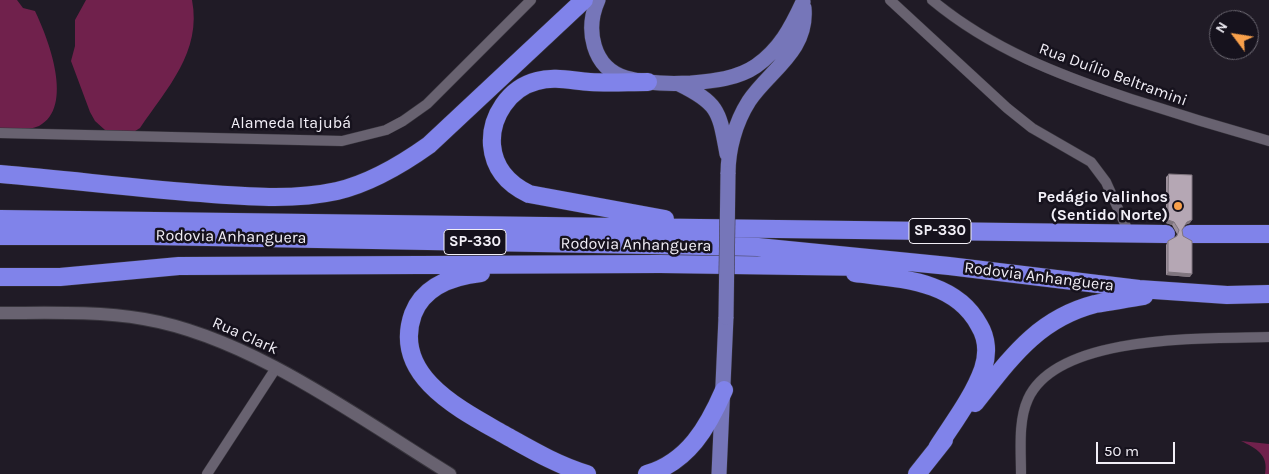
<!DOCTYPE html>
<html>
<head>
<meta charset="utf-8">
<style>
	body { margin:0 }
	#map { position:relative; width:1269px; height:474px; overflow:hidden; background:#201b26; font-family:Karla,sans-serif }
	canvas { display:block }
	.north { position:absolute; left:1209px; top:10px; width:50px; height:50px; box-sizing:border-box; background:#16121d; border:1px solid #6e6a74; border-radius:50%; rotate:301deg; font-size:14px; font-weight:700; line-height:20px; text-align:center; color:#f2eff7 }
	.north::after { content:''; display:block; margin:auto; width:18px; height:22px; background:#f8a04b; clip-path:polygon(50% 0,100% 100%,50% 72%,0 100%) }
	.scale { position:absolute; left:1096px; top:442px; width:79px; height:22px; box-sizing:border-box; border:2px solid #f2eff7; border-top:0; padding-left:6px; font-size:15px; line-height:18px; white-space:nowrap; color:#f2eff7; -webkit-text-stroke:4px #16121d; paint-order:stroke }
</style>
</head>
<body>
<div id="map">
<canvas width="1269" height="474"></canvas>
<div class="north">N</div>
<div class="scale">50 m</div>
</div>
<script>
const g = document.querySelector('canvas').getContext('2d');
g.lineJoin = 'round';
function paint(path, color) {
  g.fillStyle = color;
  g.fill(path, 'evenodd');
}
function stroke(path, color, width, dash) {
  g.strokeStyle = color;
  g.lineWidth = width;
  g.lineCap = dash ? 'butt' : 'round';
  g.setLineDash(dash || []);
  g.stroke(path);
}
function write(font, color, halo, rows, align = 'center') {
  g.font = font + ' Karla,sans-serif';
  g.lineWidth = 5;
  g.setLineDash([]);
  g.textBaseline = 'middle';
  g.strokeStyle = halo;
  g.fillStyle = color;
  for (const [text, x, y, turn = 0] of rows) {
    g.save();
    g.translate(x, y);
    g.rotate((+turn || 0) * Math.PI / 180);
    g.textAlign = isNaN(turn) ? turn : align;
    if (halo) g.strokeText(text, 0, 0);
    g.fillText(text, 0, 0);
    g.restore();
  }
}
const forest = new Path2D(`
	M0,0H17L23,8L35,11C48,38 75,107 39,126C27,131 12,129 0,129Z
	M86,0H192C202,52 167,88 140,128L132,133L124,134L105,130L95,121L90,112L71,61L75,46V20Z
	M1241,441L1269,444V474H1265C1269,455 1256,448 1241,441Z`);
const minor = new Path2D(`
	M890,0L1007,108L1032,128L1091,162L1106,182L1129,233
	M932,0C991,49 1059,75 1131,99C1177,114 1223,128 1269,141
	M0,133L342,141L386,130L403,121L427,104L531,0
	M207,474L276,368
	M1021,474C1021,450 1018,421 1028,399C1058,333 1208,339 1269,337`);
const tertiary = new Path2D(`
	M0,313C47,313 97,311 144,319C250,337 359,418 450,474`);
const primary = new Path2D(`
	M598,0C585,29 592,68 626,78C647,84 670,84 691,83C713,81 737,79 756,66C780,49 791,28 803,2
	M679,84C720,104 719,112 727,154
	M728,174C728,150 735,123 749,101C769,71 808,51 804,8
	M719,474L726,317`);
const motorway = new Path2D(`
	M648,82C628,82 609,83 590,82C573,81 554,76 537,81C509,88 490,117 492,145C494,168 508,184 529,194L665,219
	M0,174C71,180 141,189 212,194C254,197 296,200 337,191C371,183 401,165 429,145L584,0
	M0,219L1166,234
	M1190,234H1269
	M0,236H152L758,247L949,266L1139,289L1227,295L1269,294
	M481,273C454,276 424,285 413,314C391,376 461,410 505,435C532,450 557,465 587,474
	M855,273C900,279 955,280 979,325C987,338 988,354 983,369C973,397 953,423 937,448
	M0,277H60L179,266L660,264L869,267
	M975,403C1010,359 1037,319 1095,304C1111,301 1128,299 1144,296
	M647,474C688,462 708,427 724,390
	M917,474L944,440`);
const primaryBridge = new Path2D(`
	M726,317L728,174`);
const wall = new Path2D(`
	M1169,174L1190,223L1185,225L1182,230L1190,277L1166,275V245L1168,241L1176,237L1177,234L1172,225L1166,223V177Z`);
const shadedWall = new Path2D(`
	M1168,220L1174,222L1172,225L1166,223Z
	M1192,220L1190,223L1184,225L1187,222Z
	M1168,272L1192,274L1190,277L1166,275Z`);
const building = new Path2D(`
	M1169,174L1192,175V220L1187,222L1182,230L1183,236L1192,241V274L1168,272V241L1177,236L1179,230L1174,222L1168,220Z`);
const markers = [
	[1178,206,5,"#f8a04b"]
];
const shields = [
	[940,231,62],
	[475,242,62]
];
const shieldNames = [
	["SP-330",940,231],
	["SP-330",475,242]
];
const streetNames = [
	["Rua Duílio Beltramini",1113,75,20],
	["Alameda Itajubá",291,123],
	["Rodovia Anhanguera",231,237,1],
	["Rodovia Anhanguera",636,245,1],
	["Rodovia Anhanguera",1039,277,7],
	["Rua Clark",245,336,24]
];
const poiNames = [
	["Pedágio Valinhos",1168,197],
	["(Sentido Norte)",1168,215]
];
paint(forest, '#70214c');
stroke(minor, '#38353d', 11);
stroke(tertiary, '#38353d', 14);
stroke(primary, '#38353d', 16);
stroke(motorway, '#38353d', 19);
stroke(minor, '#686270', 10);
stroke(tertiary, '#686270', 12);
stroke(primary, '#7676b9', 15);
stroke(motorway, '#8083ea', 18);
stroke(primaryBridge, '#38353d', 16, []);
stroke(primaryBridge, '#7676b9', 15);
paint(wall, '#9c909b');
paint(shadedWall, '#7f757e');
paint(building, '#b5a7b4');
stroke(building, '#7f757e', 1);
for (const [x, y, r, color] of markers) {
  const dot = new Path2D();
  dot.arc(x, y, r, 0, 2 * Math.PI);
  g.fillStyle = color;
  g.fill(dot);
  stroke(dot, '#16121d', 2);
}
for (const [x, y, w] of shields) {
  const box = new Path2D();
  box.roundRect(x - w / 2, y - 12.5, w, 25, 4);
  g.fillStyle = '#16121d';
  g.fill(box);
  stroke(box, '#f2eff7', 1);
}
write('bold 15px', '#f2eff7', null, shieldNames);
write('16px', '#f2eff7', '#16121d', streetNames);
write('bold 16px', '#f2eff7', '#16121d', poiNames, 'right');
</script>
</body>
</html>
